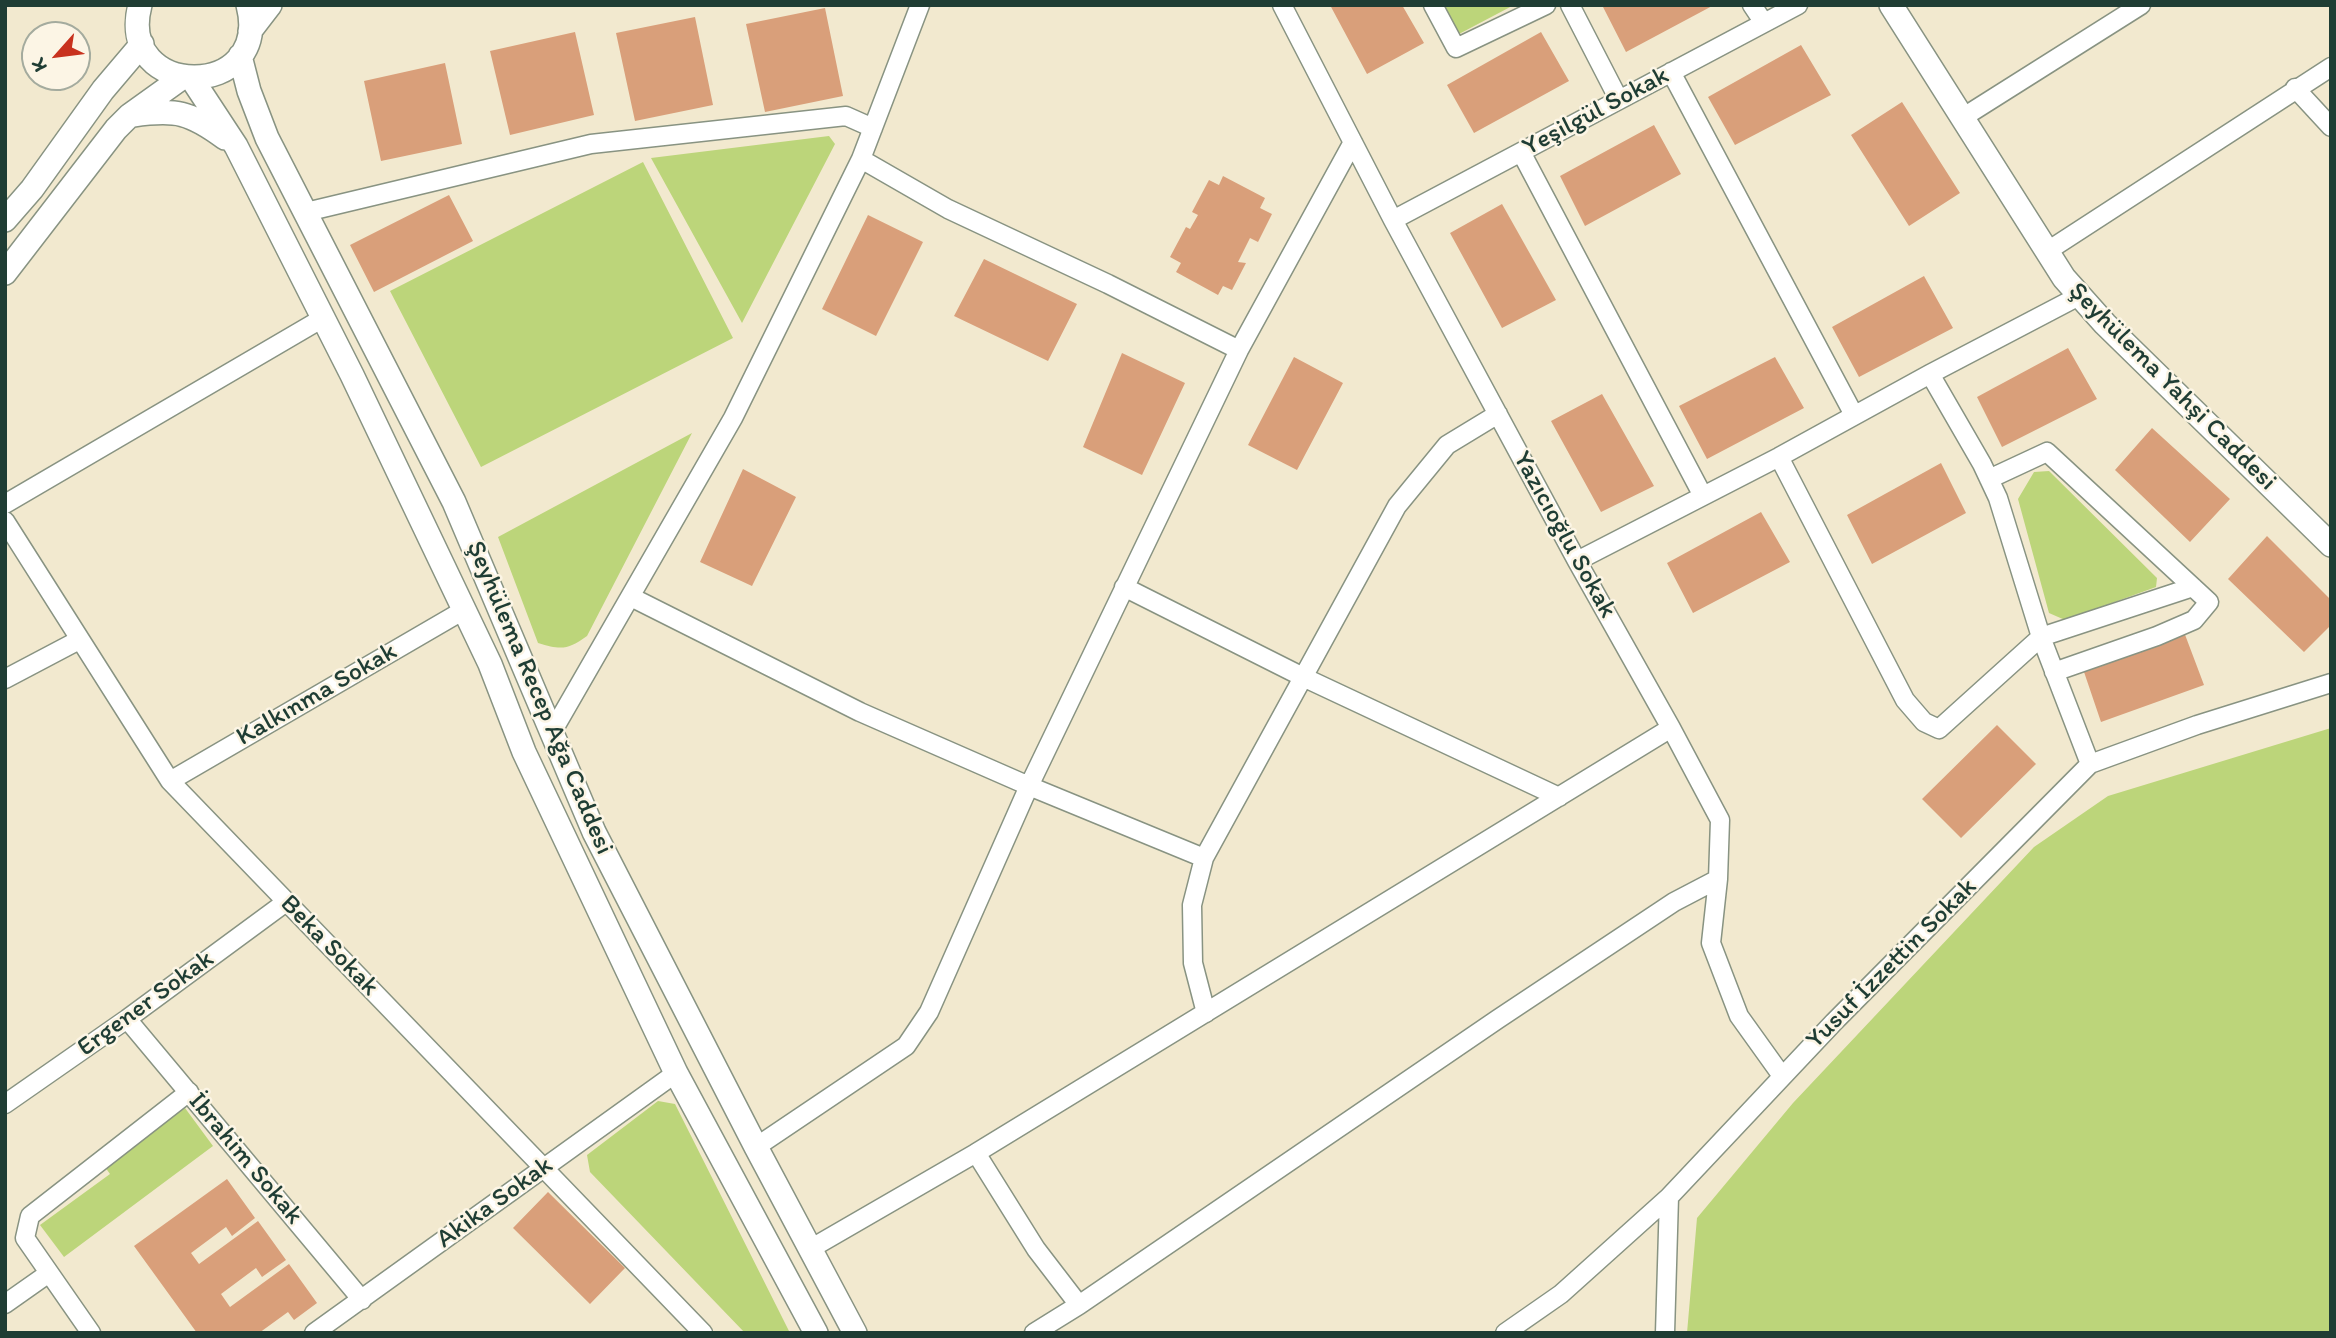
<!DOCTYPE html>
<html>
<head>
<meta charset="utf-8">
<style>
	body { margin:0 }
	#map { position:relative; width:2336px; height:1338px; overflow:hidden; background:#f2e9cf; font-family:Itim,sans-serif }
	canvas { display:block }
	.frame { position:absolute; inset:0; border:7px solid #1f3d34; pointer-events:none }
	.north { position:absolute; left:21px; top:21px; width:70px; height:70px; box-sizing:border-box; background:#fcf5e5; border:2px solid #a4ab9e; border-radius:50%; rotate:242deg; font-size:19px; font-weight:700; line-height:28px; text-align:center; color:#1f3d34 }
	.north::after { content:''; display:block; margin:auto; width:24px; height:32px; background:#c8321e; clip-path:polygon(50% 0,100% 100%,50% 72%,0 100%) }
</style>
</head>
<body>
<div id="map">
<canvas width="2336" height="1338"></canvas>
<div class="frame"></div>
<div class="north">K</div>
</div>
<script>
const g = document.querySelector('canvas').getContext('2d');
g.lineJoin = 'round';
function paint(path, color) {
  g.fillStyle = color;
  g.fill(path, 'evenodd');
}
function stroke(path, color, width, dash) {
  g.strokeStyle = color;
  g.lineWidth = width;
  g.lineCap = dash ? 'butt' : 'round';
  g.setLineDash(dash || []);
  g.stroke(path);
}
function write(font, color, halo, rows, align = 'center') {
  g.font = font + ' Itim,sans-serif';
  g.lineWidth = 5;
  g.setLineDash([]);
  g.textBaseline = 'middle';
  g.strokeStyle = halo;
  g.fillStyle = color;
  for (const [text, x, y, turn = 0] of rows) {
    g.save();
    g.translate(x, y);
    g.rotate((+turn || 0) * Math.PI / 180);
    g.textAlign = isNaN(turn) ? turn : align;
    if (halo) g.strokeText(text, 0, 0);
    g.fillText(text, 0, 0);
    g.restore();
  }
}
const green = new Path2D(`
	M1444,5H1514L1459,34Z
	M829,136L835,144L742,323L651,158Z
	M643,162L733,338L481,467L390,291Z
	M692,433L587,636C568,650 561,650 538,643L498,537Z
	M2049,471L2157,578L2156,587L2065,620L2049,613L2018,499L2034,472Z
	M2331,728V1333H1687L1697,1218L1793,1103L2034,847L2108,796Z
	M658,1101L675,1104L790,1333H745L590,1172L587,1155Z
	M185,1108L213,1146L64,1257L40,1225L110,1174L105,1167Z`);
const building = new Path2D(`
	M1330,5H1402L1424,43L1367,74Z
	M1602,5H1714L1626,52Z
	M825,8L843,96L765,112L746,24Z
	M695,17L713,105L635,121L616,33Z
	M575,32L594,115L510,135L490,51Z
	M1541,32L1569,81L1474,133L1447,85Z
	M1801,45L1831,95L1735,145L1708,97Z
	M445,63L462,144L381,161L364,81Z
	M1902,102L1960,193L1909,226L1851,135Z
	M1654,125L1681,174L1585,226L1560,176Z
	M1223,176L1265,198L1260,208L1272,214L1258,242L1250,238L1238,262L1246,263L1232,290L1223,286L1218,295L1176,272L1181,263L1170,257L1186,227L1190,229L1198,215L1192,212L1209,180L1219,185Z
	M449,195L473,241L374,292L350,245Z
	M1502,204L1556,300L1502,328L1450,233Z
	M868,215L923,242L876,336L822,309Z
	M984,259L1077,304L1048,361L954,316Z
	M1924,276L1953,328L1859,377L1832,327Z
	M2068,348L2097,399L2002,447L1977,397Z
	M1122,353L1185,383L1142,475L1083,447Z
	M1294,357L1343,383L1297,470L1248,445Z
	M1775,357L1804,408L1707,459L1679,406Z
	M1602,394L1654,486L1601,512L1551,421Z
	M2152,428L2230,499L2190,542L2115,470Z
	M1941,463L1966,513L1872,564L1847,515Z
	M743,469L796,497L752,586L700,562Z
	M1761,512L1790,562L1693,613L1667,563Z
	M2267,536L2331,600V625L2304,652L2228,579Z
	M2184,632L2204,685L2101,722L2083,669Z
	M1997,725L2036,764L1961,838L1922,799Z
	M227,1179L255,1218L232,1236L226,1227L191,1253L199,1264L258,1221L286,1260L262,1277L256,1268L221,1294L230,1307L289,1264L317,1303L294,1320L288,1312L259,1333H197L134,1246Z
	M548,1192L625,1268L590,1304L513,1228Z`);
const minor = new Path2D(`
	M1282,5L1393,220L1577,561L1671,728L1720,820L1718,879L1711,943L1739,1016L1782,1076
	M1433,5L1456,48L1546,5
	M1570,5L1619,100
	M1752,5L1764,23
	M1671,72L1854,415
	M2295,88L2331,127
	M1962,118L2141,5
	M1521,152L1703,496
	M861,159L948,209L1108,284L1239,350
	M306,212L591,144L846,116L873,128
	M1393,220L1798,5
	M2046,252L2331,67
	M1930,374L1982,464L1998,498L2041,637L2090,764
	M1779,457L1905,700L1924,722L1939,729L2041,637L2193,587
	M1989,479L2047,452L2209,602L2194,620L2157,636L2054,672
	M5,504L323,318
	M5,521L170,781L703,1333
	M1577,561L1779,457L1930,374L2079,296
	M1124,587L1303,677L1559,797
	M631,597L860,712L1029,786L1204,858
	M5,679L79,640
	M551,734L733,418L861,159L920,5
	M170,781L464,610
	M1206,1013L1193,963L1192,905L1204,858L1397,506L1447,445L1498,414
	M127,1019L362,1300
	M5,1104L127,1019L286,902
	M756,1147L906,1046L929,1012L1029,786L1239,350L1353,142
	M976,1153L1036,1249L1079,1305
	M810,1249L976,1153L1671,728
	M5,1304L49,1273
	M91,1333L25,1238L30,1216L189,1092
	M314,1333L676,1073
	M1034,1333L1079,1305L1498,1019L1674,902L1718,879
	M1505,1333L1561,1294L1669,1197L1834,1022L2090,764L2197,725L2331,683
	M1665,1333L1669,1197`);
const tertiary = new Path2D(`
	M140,5C115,100 273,102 248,5
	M1891,5L2064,278L2105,324L2331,545
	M250,31L270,5
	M240,56L249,91L267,138L454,502L594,832L756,1147L855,1333
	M192,79L236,146L352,375L490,664L524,752L676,1073L816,1333
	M133,115C176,109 190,112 225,138
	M5,220L32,189L103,90L142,44
	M5,273L116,129L130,115L183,77`);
const streetNames = [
	["Yeşilgül Sokak",1596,112,-28],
	["Şeyhülema Yahşi Caddesi",2172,387,45],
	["Yazıcıoğlu Sokak",1564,535,61],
	["Kalkınma Sokak",317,695,-30],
	["Şeyhülema Recep Ağa Caddesi",539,698,67],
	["Beka Sokak",329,946,46],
	["Yusuf İzzettin Sokak",1892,964,-45],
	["Ergener Sokak",146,1004,-36],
	["İbrahim Sokak",245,1159,50],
	["Akika Sokak",495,1203,-36]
];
paint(green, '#bcd57a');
paint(building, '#d99f7a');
stroke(minor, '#889382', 21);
stroke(tertiary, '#889382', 26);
stroke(minor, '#fff', 18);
stroke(tertiary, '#fff', 23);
write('26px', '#1f3d34', '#fcf5e5', streetNames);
</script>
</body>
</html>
